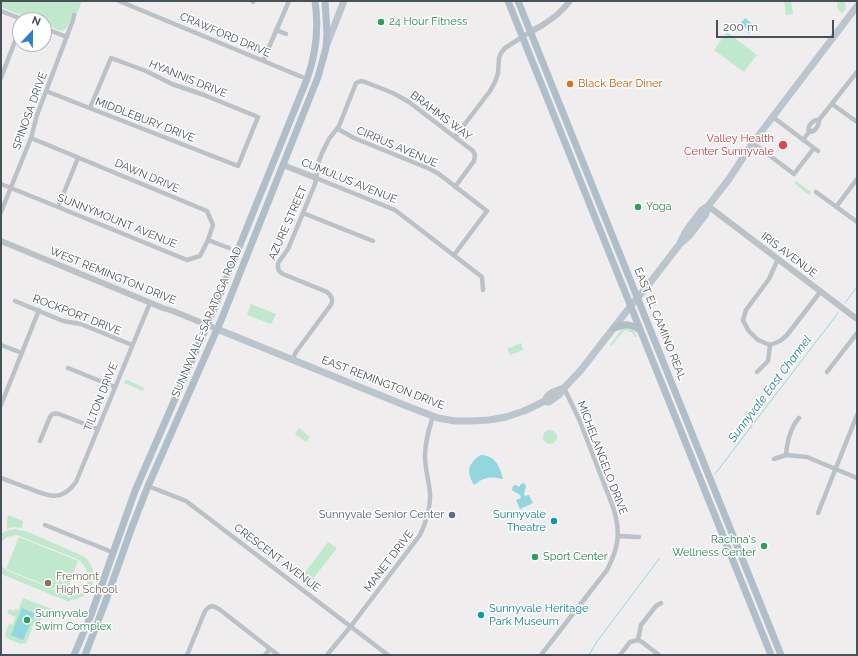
<!DOCTYPE html>
<html>
<head>
<meta charset="utf-8">
<style>
	body { margin:0 }
	#map { position:relative; width:858px; height:656px; overflow:hidden; background:#efeded; font-family:Raleway,sans-serif }
	canvas { display:block }
	.frame { position:absolute; inset:0; border:2px solid #475158; pointer-events:none }
	.north { position:absolute; left:12px; top:12px; width:40px; height:40px; box-sizing:border-box; background:#fff; border:1px solid #b5b9bc; border-radius:50%; rotate:22deg; font-size:11px; font-weight:700; line-height:16px; text-align:center; color:#475158 }
	.north::after { content:''; display:block; margin:auto; width:14px; height:18px; background:#2f7ec7; clip-path:polygon(50% 0,100% 100%,50% 72%,0 100%) }
	.scale { position:absolute; left:716px; top:20px; width:118px; height:18px; box-sizing:border-box; border:2px solid #475158; border-top:0; padding-left:5px; font-size:12px; line-height:14px; white-space:nowrap; color:#475158; -webkit-text-stroke:3px #fff; paint-order:stroke }
</style>
</head>
<body>
<div id="map">
<canvas width="858" height="656"></canvas>
<div class="frame"></div>
<div class="north">N</div>
<div class="scale">200 m</div>
</div>
<script>
const g = document.querySelector('canvas').getContext('2d');
g.lineJoin = 'round';
function paint(path, color) {
  g.fillStyle = color;
  g.fill(path, 'evenodd');
}
function stroke(path, color, width, dash) {
  g.strokeStyle = color;
  g.lineWidth = width;
  g.lineCap = dash ? 'butt' : 'round';
  g.setLineDash(dash || []);
  g.stroke(path);
}
function write(font, color, halo, rows, align = 'center') {
  g.font = font + ' Raleway,sans-serif';
  g.lineWidth = 3;
  g.setLineDash([]);
  g.textBaseline = 'middle';
  g.strokeStyle = halo;
  g.fillStyle = color;
  for (const [text, x, y, turn = 0] of rows) {
    g.save();
    g.translate(x, y);
    g.rotate((+turn || 0) * Math.PI / 180);
    g.textAlign = isNaN(turn) ? turn : align;
    if (halo) g.strokeText(text, 0, 0);
    g.fillText(text, 0, 0);
    g.restore();
  }
}
const green = new Path2D(`
	M1,1H82L76,16L72,14C70,21 68,30 61,31L44,24V20H33L1,7Z
	M784,1H791L793,14L786,15Z
	M838,1H844C847,6 846,9 842,14L837,7Z
	M727,32L757,55L744,72L714,50Z
	M796,181L811,192L809,195L794,183Z
	M251,304L276,314L271,324L247,315Z
	M628,327L634,331L637,337H635L632,332H629L627,330L624,331L611,346L610,345L621,330Z
	M521,343L523,350L510,355L507,349Z
	M125,380H128L144,388L143,391L124,383Z
	M299,428L310,437L306,442L295,434Z
	M543 437a7 7 0 1 1 14 0a7 7 0 1 1-14 0Z
	M8,515L23,521L22,528L13,527L7,529V521Z
	M15,529L28,532L83,556C102,570 94,599 70,600L69,602L1,574V566L8,571L68,595C90,595 95,570 77,559L17,535L7,537L1,542V534L6,531Z
	M19,537L78,561L67,591L65,593L6,569Z
	M328,542L337,548L308,585L300,579Z
	M23,598L52,609L51,612L46,610L45,611H44L38,625L34,623L26,644L22,643L21,644L6,638L5,634L9,624L12,625L16,617L7,613L9,609L14,611L15,609L18,610Z`);
const water = new Path2D(`
	M745,18L755,26L749,34L746,32L748,30L740,24Z
	M481,455C496,456 500,467 503,479C490,476 484,477 474,485C472,482 470,477 469,473C468,466 475,458 481,455Z
	M524,483L526,486L524,494L525,496L529,495L533,503L520,509L516,500L521,498L520,495L512,490L513,486L516,485L519,487L521,484Z
	M22,608L37,614L36,616L34,615L23,640L11,635Z`);
const stream = new Path2D(`
	M845,303L857,287
	M715,474L838,313
	M589,655L596,643L659,559`);
const minor = new Path2D(`
	M119,1L302,77
	M253,2L254,1
	M1,11L24,20
	M44,28L67,37
	M276,30L286,34
	M263,61L289,1
	M1,78L20,28
	M46,91L238,166L258,117L204,95L172,84L146,71L111,58L90,108
	M832,104L857,122
	M773,117L818,151
	M338,129L354,138L430,169L439,174L487,211L454,255
	M809,132C807,126 813,119 819,120
	M455,137L490,91L495,82L498,73L499,58L501,53L505,48L530,32
	M803,140L809,132C815,132 819,126 819,120L857,72
	M753,143L794,174L814,148
	M316,178L395,210L482,277L483,290
	M1,184L58,207L187,260L200,256L208,240L213,225L207,211L31,138
	M816,192L857,222
	M58,207L78,158
	M836,207L857,179
	M1,212L31,138L37,115L73,20L74,15
	M303,213L373,241
	M208,240L229,248
	M15,301L63,321L81,324L132,345
	M1,345L22,353
	M770,345L758,340L748,330L743,320L746,310L769,279L778,259
	M770,345L780,341L787,335L821,291
	M292,360L296,352L330,306C334,301 332,296 327,292L283,274L279,271L278,268V263L288,249L315,184L319,161L322,153L329,139L339,126L356,83L361,81L365,82L393,93L409,102L473,151L475,155L474,161L455,187
	M68,368L115,387
	M757,372L768,361L770,345
	M827,372L857,333
	M1,405L39,310
	M40,441L50,417C52,413 55,413 59,414L98,429
	M786,455C787,443 790,428 799,418
	M774,459L786,455L807,457L857,478
	M1,478C10,481 19,485 28,488C48,496 61,503 76,482L150,303
	M148,486L186,501L388,655
	M818,513L857,415
	M45,525L112,552
	M618,536L639,537
	M638,640L641,625L656,606L661,603
	M638,640L642,642L659,655
	M187,655L205,611L209,607L213,606L219,609L278,655
	M265,655L270,649
	M327,655L351,626L420,535C426,522 431,508 430,493C429,481 425,469 425,456C425,442 429,429 433,416
	M541,655L607,570C619,547 621,532 613,507L579,419L564,388
	M620,655L630,642L638,640`);
const tertiary = new Path2D(`
	M530,32C535,29 540,27 544,24C554,18 563,10 570,1
	M283,165L316,178
	M708,206L857,319
	M1,241L163,308L173,311L217,329`);
const secondary = new Path2D(`
	M327,44L344,1
	M680,243L685,233L689,227L702,210L708,206L712,201L729,179L752,144L857,6
	M217,329L404,405L438,418L455,421H471L489,420L506,417L524,411L545,401L549,402L559,395L564,388L581,370L626,312L652,280L679,245L689,236L706,214L708,206
	M545,401C547,393 557,390 564,388`);
const primary = new Path2D(`
	M508,1L771,655
	M518,1L781,655
	M614,328C626,324 629,323 640,330
	M74,655L91,615L135,491L212,314L307,79C316,54 319,28 315,1
	M85,655L105,603L132,527L148,486L222,318L318,77L326,48L327,33L325,1`);
const markers = [
	[381,22,4,"#2e9e5b"],
	[570,84,4,"#e8710a"],
	[783,145,5,"#e0444e"],
	[638,207,4,"#2e9e5b"],
	[452,515,4,"#5c6f8a"],
	[554,521,4,"#0f9aa8"],
	[764,546,4,"#2e9e5b"],
	[535,557,4,"#2e9e5b"],
	[48,583,4,"#8d6e63"],
	[481,615,4,"#0f9aa8"],
	[27,620,4,"#2e9e5b"]
];
const leisureNames = [
	["24 Hour Fitness",389,22],
	["Yoga",646,207],
	["Rachna's",756,540,"right"],
	["Wellness Center",756,553,"right"],
	["Sport Center",543,557],
	["Sunnyvale",35,614],
	["Swim Complex",35,627]
];
const streetNames = [
	["CRAWFORD DRIVE",225,35,23],
	["HYANNIS DRIVE",188,79,22],
	["SPINOSA DRIVE",30,111,-70],
	["BRAHMS WAY",441,116,37],
	["MIDDLEBURY DRIVE",145,120,21],
	["CIRRUS AVENUE",397,147,23],
	["DAWN DRIVE",147,176,23],
	["CUMULUS AVENUE",349,181,22],
	["SUNNYMOUNT AVENUE",117,221,22],
	["AZURE STREET",288,223,-66],
	["IRIS AVENUE",789,255,37],
	["WEST REMINGTON DRIVE",113,276,22],
	["ROCKPORT DRIVE",77,315,21],
	["SUNNYVALE-SARATOGA ROAD",207,322,-67],
	["EAST EL CAMINO REAL",660,324,68],
	["EAST REMINGTON DRIVE",383,383,21],
	["TILTON DRIVE",101,397,-68],
	["MICHELANGELO DRIVE",602,458,69],
	["CRESCENT AVENUE",277,558,37],
	["MANET DRIVE",389,561,-53]
];
const foodNames = [
	["Black Bear Diner",578,84]
];
const healthNames = [
	["Valley Health",774,139],
	["Center Sunnyvale",774,152]
];
const serviceNames = [
	["Sunnyvale Senior Center",444,515]
];
const cultureNames = [
	["Sunnyvale",546,515],
	["Theatre",546,528],
	["Sunnyvale Heritage",489,609,"left"],
	["Park Museum",489,622,"left"]
];
const educationNames = [
	["Fremont",56,577],
	["High School",56,590]
];
const waterNames = [
	["Sunnyvale East Channel",770,389,-53]
];
paint(green, '#c0e8cc');
paint(water, '#92d6e0');
stroke(stream, '#92d6e0', 1);
stroke(minor, '#bac2c8', 4.5);
stroke(tertiary, '#bac2c8', 6);
stroke(secondary, '#bbc5cd', 7);
stroke(primary, '#b0bec9', 7);
for (const [x, y, r, color] of markers) {
  const dot = new Path2D();
  dot.arc(x, y, r, 0, 2 * Math.PI);
  g.fillStyle = color;
  g.fill(dot);
  stroke(dot, '#fff', 1.5);
}
write('11px', '#27864d', '#fff', leisureNames, 'left');
write('11px', '#475158', '#fff', streetNames);
write('11px', '#c56008', '#fff', foodNames, 'left');
write('11px', '#be3a42', '#fff', healthNames, 'right');
write('11px', '#4e5e75', '#fff', serviceNames, 'right');
write('11px', '#0d838f', '#fff', cultureNames, 'right');
write('11px', '#785e54', '#fff', educationNames, 'left');
write('italic 12px', '#1d7f8e', '#fff', waterNames);
</script>
</body>
</html>
